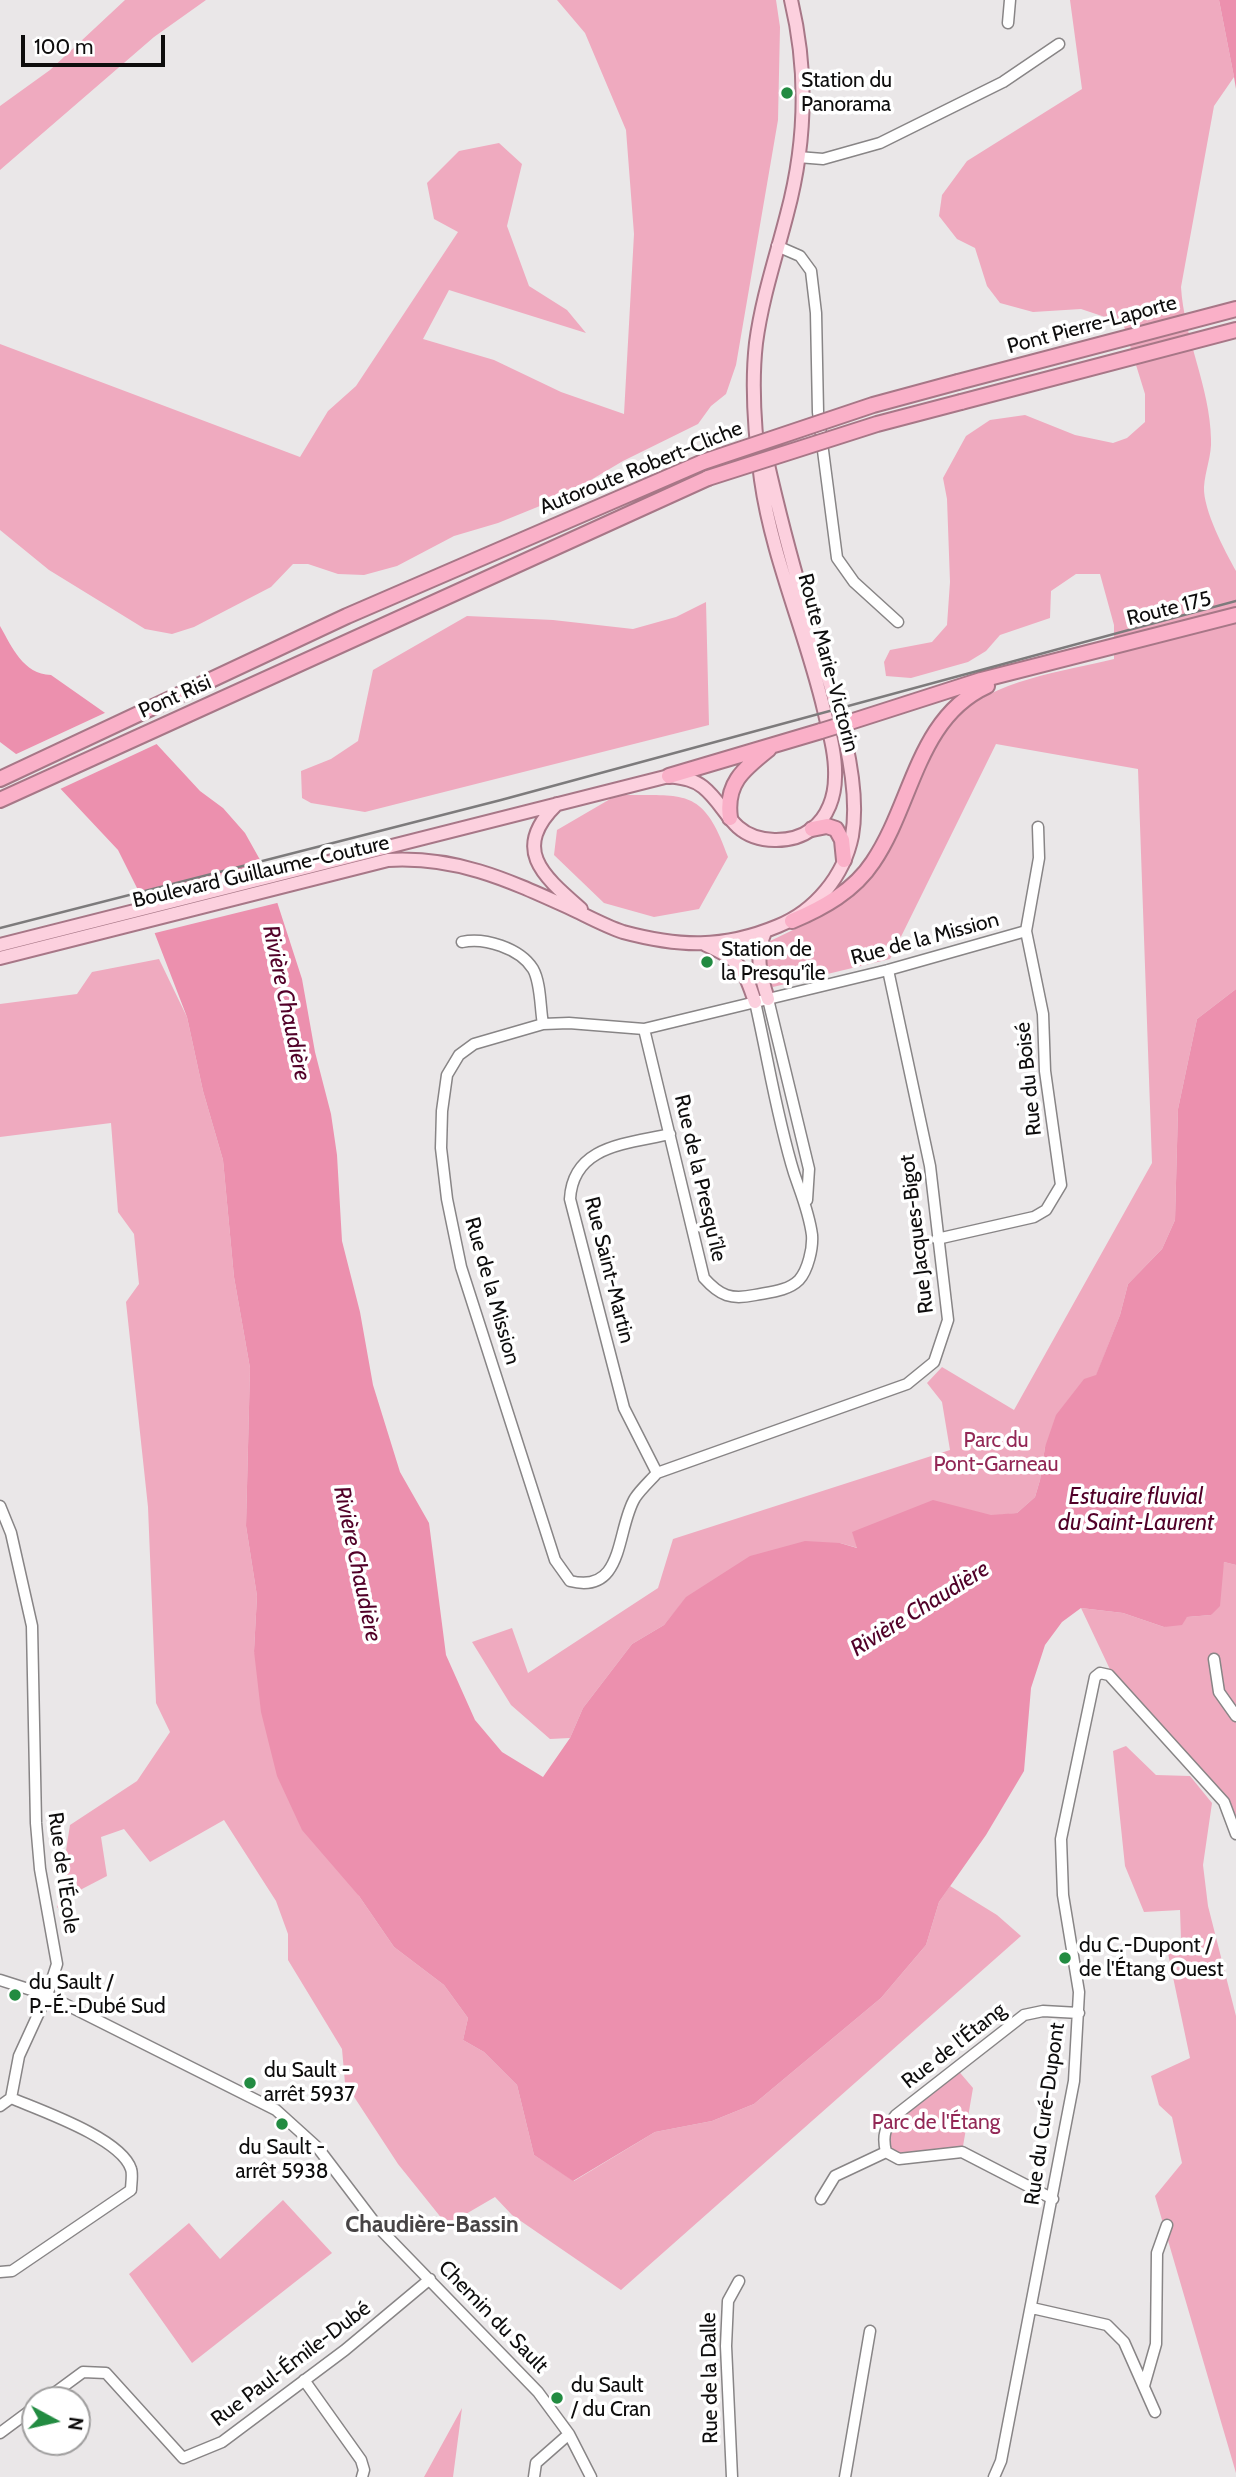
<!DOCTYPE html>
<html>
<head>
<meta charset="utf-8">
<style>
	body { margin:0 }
	#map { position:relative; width:1236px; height:2477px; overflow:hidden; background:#eae7e8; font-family:Cabin,sans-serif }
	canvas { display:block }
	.north { position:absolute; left:21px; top:2386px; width:70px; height:70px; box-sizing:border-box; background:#fff; border:2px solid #9f9e9e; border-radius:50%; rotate:98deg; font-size:19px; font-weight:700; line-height:28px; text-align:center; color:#0e0d0d }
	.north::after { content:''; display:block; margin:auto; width:24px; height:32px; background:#228b41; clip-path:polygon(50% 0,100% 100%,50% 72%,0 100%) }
	.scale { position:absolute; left:21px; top:35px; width:144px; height:32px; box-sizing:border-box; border:4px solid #0e0d0d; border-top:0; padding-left:9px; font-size:21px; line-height:24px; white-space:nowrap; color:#0e0d0d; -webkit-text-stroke:5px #fff; paint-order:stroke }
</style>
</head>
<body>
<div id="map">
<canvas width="1236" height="2477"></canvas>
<div class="north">N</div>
<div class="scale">100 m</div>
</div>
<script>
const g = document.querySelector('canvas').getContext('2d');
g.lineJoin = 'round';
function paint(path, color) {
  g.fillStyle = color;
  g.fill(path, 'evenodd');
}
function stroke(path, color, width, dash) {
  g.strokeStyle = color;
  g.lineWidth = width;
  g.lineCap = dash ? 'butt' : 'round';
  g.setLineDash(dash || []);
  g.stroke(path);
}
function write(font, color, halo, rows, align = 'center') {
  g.font = font + ' Cabin,sans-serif';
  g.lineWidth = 7;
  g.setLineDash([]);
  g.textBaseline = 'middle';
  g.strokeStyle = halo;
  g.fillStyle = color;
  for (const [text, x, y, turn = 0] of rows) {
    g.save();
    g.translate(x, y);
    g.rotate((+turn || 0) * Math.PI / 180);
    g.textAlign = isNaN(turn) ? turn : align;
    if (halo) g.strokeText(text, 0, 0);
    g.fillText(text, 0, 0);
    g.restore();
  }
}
const green = new Path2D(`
	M125,0H206L154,37L0,170V106L50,70Z
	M557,0H776L780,27L778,120L736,365L726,394L711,406L698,424L623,461L562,497L498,523L454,536L397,566L364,575L338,574L308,564H293L271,587L194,627L172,634L145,629L49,570L0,530V344L300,457L328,411L356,386L458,232L434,219L427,183L459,151L499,143L522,164L507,226L529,286L567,310L586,333L449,290L423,339L494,360L561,392L624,414L634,234L626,130L585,33Z
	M1070,0H1219L1234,77L1214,106L1181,287C1184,338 1210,387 1211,439C1212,455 1205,471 1204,487C1203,510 1225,551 1236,571V989L1197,1019L1178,1109L1175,1220L1162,1249L1128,1284L1120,1315L1096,1376L1045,1447L1040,1480L1035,1497L1017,1513L853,1532L858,1548L840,1543L687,1597L664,1625L632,1644L583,1708L570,1738L550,1739L511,1705L472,1642L512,1628L528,1673L658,1588L673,1539L950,1450L942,1402L927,1383L942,1367L1014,1410L1152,1163L1138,769L996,744L890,959L773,987C759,974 763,959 768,942L820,917L843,900L916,776C934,759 938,737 955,719C991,680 1065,671 1114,659V625L1100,574H1076L1051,591L1050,618L1000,635L986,651L968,662L911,678L886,676L884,662L890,650L932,642L947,625L950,582L947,499L943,478L966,436L990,420L1025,415L1075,435L1113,443L1127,438L1145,422V394L1123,323L1081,309L1033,312L1000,303L987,286L975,248L957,239L939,216L942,195L967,161L1082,89Z
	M706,602L709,725L365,812L311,803L302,798L301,771L331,759L358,741L373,670L467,616L553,620L633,629L676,617Z
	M617,795C684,796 703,786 728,857L699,909L654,917L604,903L554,855L557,830Z
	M159,959L187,1017L203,1091L223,1160L234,1277L250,1368L246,1526L257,1596L254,1651L359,1896L394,1947L444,1985L468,2018L463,2040L484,2052L517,2085L534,2155L574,2181L655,2132L712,2121L754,2104L881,1998L926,1945L939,1902L950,1886L997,1915L1021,1936L621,2290L512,2215L495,2197L447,2225L398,2164L345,2083L342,2049L288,1960V1934L276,1901L224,1820L150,1862L124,1829L101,1837L107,1876L82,1889L57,1908L70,1825L137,1781L170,1732L156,1703L148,1507L126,1302L139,1284L134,1234L118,1212L111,1123L0,1137V1004L77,994L92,972Z
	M1224,1562L1236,1565V1834L1224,1802L1115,1680L1081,1608L1123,1613L1164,1627L1187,1617L1211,1615Z
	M1126,1746L1156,1775L1190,1776L1212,1803L1203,1865L1208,1906L1236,2016V2473L1155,2196L1182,2163L1172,2117L1159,2105L1151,2076L1190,2058L1165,1939L1181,1940L1180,1910L1144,1912L1125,1866L1113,1751Z
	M956,2068L973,2088L962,2152L899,2159L886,2152V2127Z
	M283,2200L332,2253L192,2363L129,2274L189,2223L220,2259Z
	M462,2408L453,2477H424Z`);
const water = new Path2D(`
	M1219,0H1236V89L1234,77Z
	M0,626C12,647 23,674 51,675L108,715L151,738L200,791L223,808L245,833L268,874L302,979L315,1052L331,1114L337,1155L342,1241L360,1312L373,1385L400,1472L429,1523L446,1655L475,1720L502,1752L543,1777L570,1738L583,1708L632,1644L664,1625L686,1597L750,1556L805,1541L840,1543L857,1548L852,1532L933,1500L991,1515L1017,1513L1035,1497L1040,1480L1045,1447L1056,1415L1084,1379L1096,1375L1120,1315L1128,1284L1162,1249L1175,1220L1178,1109L1197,1019L1236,989V1565L1224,1562L1220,1606L1211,1615L1187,1617L1182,1625L1164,1627L1123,1613L1081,1608L1062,1622L1045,1645L1031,1688L1024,1771L986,1835L939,1902L926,1945L881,1998L754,2104L712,2121L655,2132L573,2181L534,2155L517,2085L484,2052L463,2040L468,2018L444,1985L394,1947L359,1896L302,1830L277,1776L261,1712L254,1651L257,1596L246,1526L250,1368L234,1277L223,1160L203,1091L187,1017L138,890L118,850L56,784L0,742Z`);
const pier = new Path2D(`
	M109,711L132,721L161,742L58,790L12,756Z
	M268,867L281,902L151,934L138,900Z`);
const minor = new Path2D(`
	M1008,23L1010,0
	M798,157L823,159L880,143L1003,82L1059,44
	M777,246L800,256L811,271L816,313L818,412L837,558L854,582L898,622
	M462,942C484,937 520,948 533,969C541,983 540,1008 543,1024
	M888,970L930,1166L948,1320L934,1362L907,1384L657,1473C650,1481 641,1489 635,1498C616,1529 625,1595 570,1581L555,1560L461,1267L447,1199L441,1148L442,1111L447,1075L459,1055L474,1044L543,1024L569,1023L644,1029L888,970L1026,931
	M768,999L809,1169L807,1200
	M644,1029L704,1278C720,1296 731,1300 755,1295C770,1292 788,1291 799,1280C808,1270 813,1248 812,1235C809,1212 801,1194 794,1173C777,1118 768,1059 755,1002
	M937,1239L1034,1217L1046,1210L1061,1185L1045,1071L1043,1014L1026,931L1039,858L1038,827
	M657,1473L624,1408L570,1199C573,1145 627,1144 670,1134
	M0,1506L11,1533L32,1626L36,1823L40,1869L57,1964L47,1995L19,2056L11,2098L0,2106
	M1214,1659L1219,1692L1236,1716
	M0,1980L47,1995L276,2110L318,2148L378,2227L538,2392L569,2434L591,2477
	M821,2199L835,2176L886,2152
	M1053,2199L962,2152L899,2159L886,2152C882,2135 885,2128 896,2115L1024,2015L1043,2011L1079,2013
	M0,2272L12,2271L131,2190C131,2184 133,2174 131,2169C121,2138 39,2110 11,2098
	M1032,2308L1107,2325L1124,2342L1155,2412
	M304,2380L361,2460L364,2470L362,2477
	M1144,2386L1156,2344L1157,2253L1167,2225
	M45,2400L83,2372L106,2373L183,2458L222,2442L345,2350L430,2279
	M0,2433L35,2407
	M534,2477L536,2463L569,2434
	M732,2477L726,2346L728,2301L739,2281
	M845,2477L870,2331
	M994,2477L1001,2461L1074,2081L1079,1992L1063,1895L1061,1839L1095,1677L1100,1673L1109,1675L1224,1802L1236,1834`);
const major = new Path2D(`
	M557,804C511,849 542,875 581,909
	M765,932C755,956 760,974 768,999
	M0,945L669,776C682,778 693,779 703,787C718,799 725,815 738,827C757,844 792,844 812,829C828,817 835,796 835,777C836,755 829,731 824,710C806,633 772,558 761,480C755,436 751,387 756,343C762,298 776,257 787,214C806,143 808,71 791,0
	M706,945C740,960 744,968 755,1002
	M0,958L388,860C457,856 508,880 570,908C587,916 605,926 623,932C679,947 723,949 778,926C815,911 844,876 852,836C864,768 823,666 803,599C789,552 777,504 766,456`);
const highway = new Path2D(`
	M958,382L1236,309
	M961,402L1236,330
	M850,722L981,680L1236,615
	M669,776L821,731
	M0,779L347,616L703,462
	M0,800L708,478
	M730,818C725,783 744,769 769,749
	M812,829L827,826L836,829L842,840L844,860
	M792,921C823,908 854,891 873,862C913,803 917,718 987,686`);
const rail = new Path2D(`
	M0,928L501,800L1236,601`);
const highwayBridge = new Path2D(`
	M703,462L873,405L958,382
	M708,478L877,424L961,402
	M821,731L850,722`);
const markers = [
	[787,93,7,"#228b41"],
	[707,962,7,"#228b41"],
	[1065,1958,7,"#228b41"],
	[15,1995,7,"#228b41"],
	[250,2083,7,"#228b41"],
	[282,2124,7,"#228b41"],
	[557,2398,7,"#228b41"]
];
const poiNames = [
	["Station du",801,81],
	["Panorama",801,105],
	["Station de",721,950],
	["la Presqu'île",721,974],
	["du C.-Dupont /",1079,1946],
	["de l'Étang Ouest",1079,1970],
	["du Sault /",29,1983],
	["P.-É.-Dubé Sud",29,2007],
	["du Sault -",264,2071],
	["arrêt 5937",264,2095],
	["du Sault -",282,2148,"center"],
	["arrêt 5938",282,2172,"center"],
	["du Sault",571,2386],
	["/ du Cran",571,2410]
];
const streetNames = [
	["Pont Pierre-Laporte",1092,325,-15],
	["Autoroute Robert-Cliche",641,468,-22],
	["Route 175",1169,609,-14],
	["Route Marie-Victorin",828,663,75],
	["Pont Risi",175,697,-24],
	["Boulevard Guillaume-Couture",261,872,-13],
	["Rue de la Mission",925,939,-15],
	["Rue du Boisé",1029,1079,-96],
	["Rue de la Presqu'île",700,1178,77],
	["Rue Jacques-Bigot",917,1234,-97],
	["Rue Saint-Martin",609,1270,76],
	["Rue de la Mission",492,1291,74],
	["Rue de l'École",63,1873,82],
	["Rue de l'Étang",954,2046,-38],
	["Rue du Curé-Dupont",1045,2114,-82],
	["Chemin du Sault",493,2317,46],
	["Rue Paul-Émile-Dubé",291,2364,-37],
	["Rue de la Dalle",710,2378,-91]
];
const parkNames = [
	["Parc du",996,1441],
	["Pont-Garneau",996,1465],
	["Parc de l'Étang",936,2123]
];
const waterNames = [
	["Rivière Chaudière",286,1003,78],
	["Estuaire fluvial",1136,1497],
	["du Saint-Laurent",1136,1523],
	["Rivière Chaudière",357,1564,78],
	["Rivière Chaudière",920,1609,-32]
];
const neighbourhoodNames = [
	["Chaudière-Bassin",432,2225]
];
paint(green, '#efaabf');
paint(water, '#ec90ae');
paint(pier, '#eae7e8');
stroke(minor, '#888586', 13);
stroke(major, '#a77787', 16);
stroke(highway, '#a77787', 18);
stroke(minor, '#fff', 10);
stroke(major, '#fcd0de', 12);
stroke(highway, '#fab0c8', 14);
stroke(rail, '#7d7b7c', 2.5);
stroke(highwayBridge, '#a77787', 18, []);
stroke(highwayBridge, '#fab0c8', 14);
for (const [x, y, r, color] of markers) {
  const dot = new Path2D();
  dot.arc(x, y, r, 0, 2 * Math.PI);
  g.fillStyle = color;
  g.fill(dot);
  stroke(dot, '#fff', 2.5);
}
write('21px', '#0e0d0d', '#fff', poiNames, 'left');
write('21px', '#0e0d0d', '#fff', streetNames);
write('21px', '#932856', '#fff', parkNames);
write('italic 23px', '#510028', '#fff', waterNames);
write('bold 23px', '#474445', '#fff', neighbourhoodNames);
</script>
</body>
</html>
